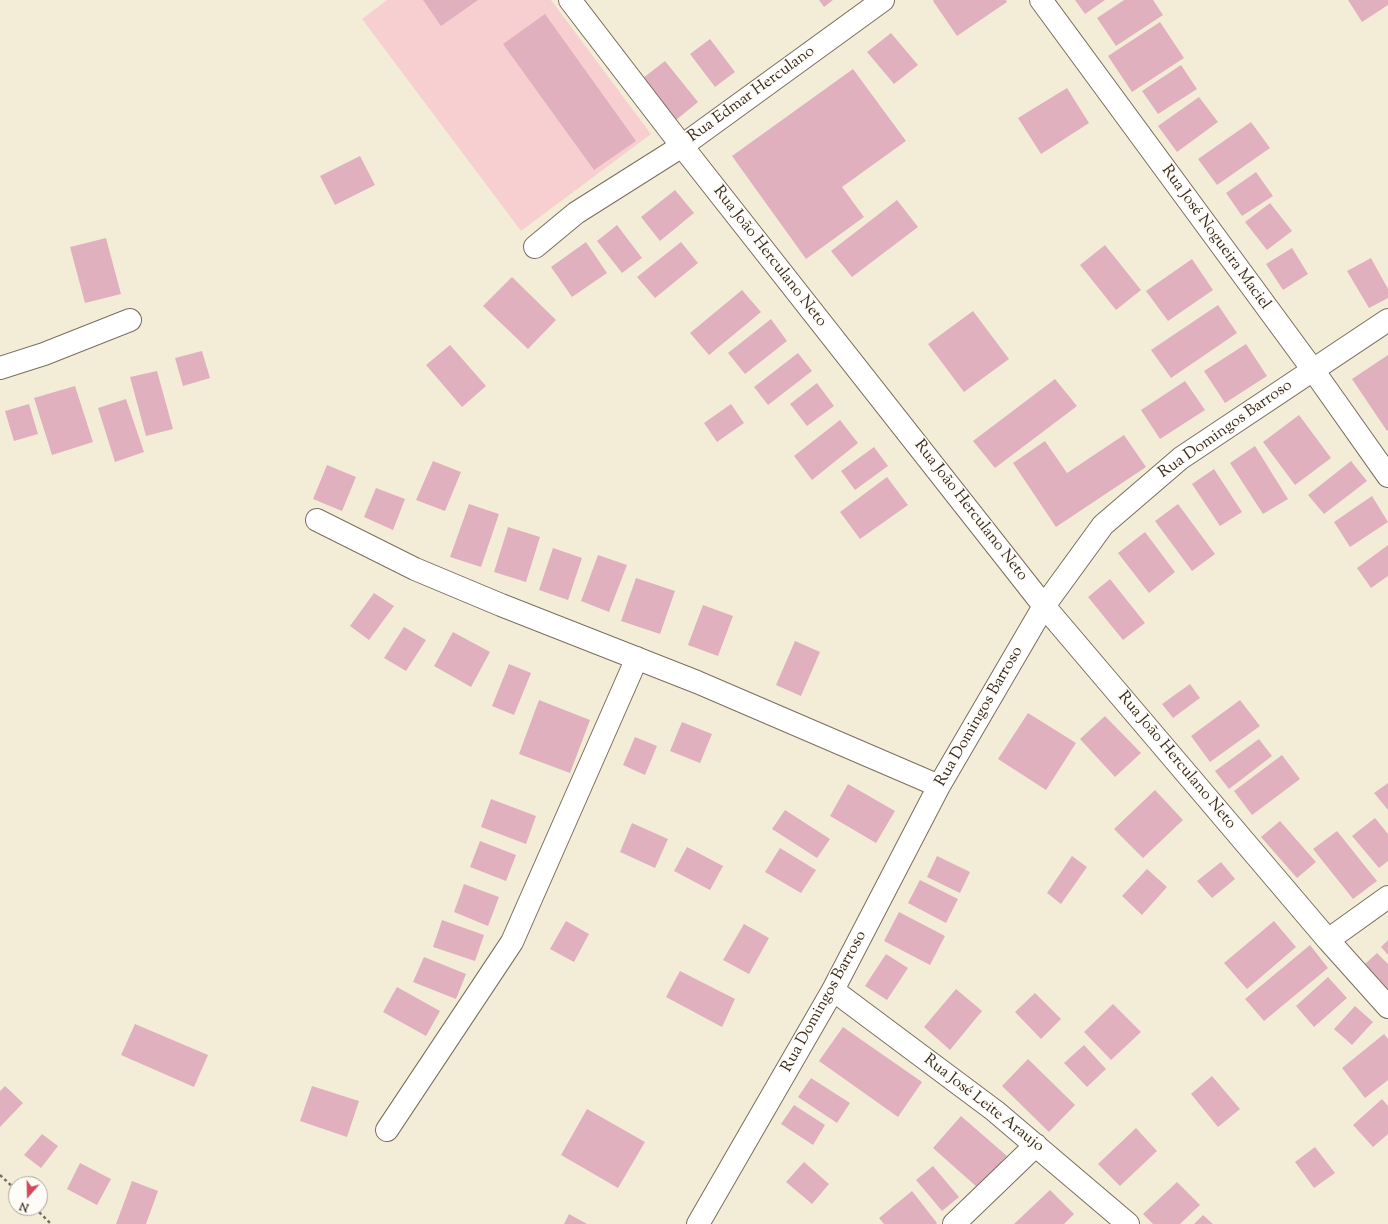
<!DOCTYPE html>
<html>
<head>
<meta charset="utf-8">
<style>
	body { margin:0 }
	#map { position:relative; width:1388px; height:1224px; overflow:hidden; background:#f3edd7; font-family:"Sorts Mill Goudy",serif }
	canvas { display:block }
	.north { position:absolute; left:8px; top:1176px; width:40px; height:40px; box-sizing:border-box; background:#fdfcf7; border:1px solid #afa8a0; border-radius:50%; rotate:200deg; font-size:11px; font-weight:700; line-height:16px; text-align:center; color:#3b2a1e }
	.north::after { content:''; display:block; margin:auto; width:14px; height:18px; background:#d1495b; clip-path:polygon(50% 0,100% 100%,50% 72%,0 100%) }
</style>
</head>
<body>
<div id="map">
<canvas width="1388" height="1224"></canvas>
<div class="north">N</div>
</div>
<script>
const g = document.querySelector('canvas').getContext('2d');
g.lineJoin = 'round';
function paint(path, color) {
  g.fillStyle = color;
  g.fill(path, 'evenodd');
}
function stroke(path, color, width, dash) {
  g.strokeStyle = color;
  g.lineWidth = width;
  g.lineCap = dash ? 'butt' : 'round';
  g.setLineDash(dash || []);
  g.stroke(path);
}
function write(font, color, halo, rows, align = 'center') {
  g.font = font + ' "Sorts Mill Goudy",serif';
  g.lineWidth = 3;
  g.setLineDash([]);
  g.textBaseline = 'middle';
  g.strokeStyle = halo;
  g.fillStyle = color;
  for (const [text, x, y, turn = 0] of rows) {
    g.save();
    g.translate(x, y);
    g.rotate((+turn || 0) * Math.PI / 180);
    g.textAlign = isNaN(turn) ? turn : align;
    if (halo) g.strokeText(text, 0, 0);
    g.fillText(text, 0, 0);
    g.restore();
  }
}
const built = new Path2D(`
	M387,0H551L651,134L521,231L362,19Z`);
const building = new Path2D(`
	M423,0H478L441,26Z
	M819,0H833L824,7Z
	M934,0H1006L1007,2L957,36L933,1Z
	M1075,0H1105L1085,14Z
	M1124,0H1153L1163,15L1116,46L1097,18Z
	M1348,0H1388V5L1362,22Z
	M545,14L636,141L594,170L503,44Z
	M1160,22L1184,58L1132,92L1108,56Z
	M891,33L918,65L894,84L867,52Z
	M710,39L735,72L715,87L690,54Z
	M665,61L698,102L676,120L643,78Z
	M1181,65L1197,89L1158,114L1142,91Z
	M853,69L906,141L842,187L864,217L806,259L732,156Z
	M1067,88L1089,123L1041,154L1018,118Z
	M1199,97L1218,122L1177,152L1158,126Z
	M1251,122L1270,148L1217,185L1198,159Z
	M360,156L375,185L335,205L320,176Z
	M1256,172L1273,196L1242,216L1226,193Z
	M675,190L694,213L660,241L641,217Z
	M897,200L918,227L852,277L831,251Z
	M1270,203L1292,231L1267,250L1245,222Z
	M617,225L642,258L622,273L597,241Z
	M106,238L121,294L85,303L70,247Z
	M586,242L607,273L572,297L551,267Z
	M681,242L698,263L655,298L637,277Z
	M1105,245L1141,290L1116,310L1080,265Z
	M1292,248L1308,274L1283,290L1266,264Z
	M1371,258L1388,289V298L1369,308L1347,271Z
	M1192,259L1213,290L1168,321L1146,291Z
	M512,277L556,320L528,349L483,306Z
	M742,290L761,312L709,355L690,333Z
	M1218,305L1237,333L1171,378L1151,350Z
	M973,311L1009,359L964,392L928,344Z
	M771,319L787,341L745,374L728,353Z
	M1246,344L1267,376L1225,403L1204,371Z
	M450,345L486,386L462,407L426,365Z
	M202,351L210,378L183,386L175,358Z
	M798,353L812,371L768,405L754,387Z
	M1388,355V430L1387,431L1352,379Z
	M157,371L173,429L146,436L130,377Z
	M1055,379L1077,406L995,468L973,441Z
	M1185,381L1205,410L1160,439L1141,410Z
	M817,383L834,406L807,426L790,404Z
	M75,386L93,442L52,455L34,398Z
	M126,399L144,452L115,462L98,408Z
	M29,404L38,434L14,441L5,411Z
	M731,404L744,423L717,442L704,423Z
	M1299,415L1331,458L1295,485L1263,442Z
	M840,420L858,443L812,480L794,456Z
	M1124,435L1146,467L1056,527L1013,463L1045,441L1067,473Z
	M1255,446L1288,499L1263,514L1230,463Z
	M874,447L888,466L855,490L841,471Z
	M433,461L461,472L445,511L416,500Z
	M1351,461L1367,481L1324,514L1308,495Z
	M327,465L356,477L342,511L313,499Z
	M1214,469L1242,512L1220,526L1192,484Z
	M887,477L908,505L860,539L840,512Z
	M376,488L405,499L393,530L364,517Z
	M1372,496L1388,522L1350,547L1334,522Z
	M469,504L499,514L481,567L450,557Z
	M1178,504L1215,554L1192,571L1155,521Z
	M508,527L540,537L526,582L494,572Z
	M1145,532L1175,572L1149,593L1118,553Z
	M1388,545V576L1371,588L1357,568Z
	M553,548L582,558L568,600L539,590Z
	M598,555L627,565L609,612L581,601Z
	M636,578L675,591L660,634L621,621Z
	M1110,579L1145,623L1123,640L1088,597Z
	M374,593L394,606L369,640L350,626Z
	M703,605L733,616L718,656L688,645Z
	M404,627L426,640L406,671L384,658Z
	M453,632L490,652L471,687L434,666Z
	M795,641L820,652L801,696L776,685Z
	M509,664L531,673L514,715L492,706Z
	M1190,684L1200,698L1173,718L1162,704Z
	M539,700L590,720L570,773L519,754Z
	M1240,700L1260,726L1210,762L1191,736Z
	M1028,713L1076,743L1046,790L998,759Z
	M1105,716L1141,753L1115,777L1080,739Z
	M682,722L712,734L700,763L670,751Z
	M635,737L657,746L645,775L623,765Z
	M1259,739L1272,756L1229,789L1215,771Z
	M1282,755L1300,779L1252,815L1234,791Z
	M1388,783V810L1374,793Z
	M848,784L895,811L876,843L830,816Z
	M1155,790L1183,820L1143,858L1114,829Z
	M491,799L536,816L526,844L481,827Z
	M785,810L830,839L817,858L772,829Z
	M1375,818L1388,834V861L1379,868L1352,836Z
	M1280,821L1316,862L1297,878L1261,837Z
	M632,823L668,839L655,868L620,852Z
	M1337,831L1377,881L1353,899L1313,849Z
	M480,841L516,855L506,881L470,867Z
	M687,847L723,866L710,890L674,871Z
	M780,848L816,870L801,893L765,872Z
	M937,856L970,872L960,893L927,877Z
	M1072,856L1087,867L1061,904L1047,893Z
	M1221,862L1235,879L1212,898L1197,881Z
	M1147,869L1167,887L1142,915L1122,896Z
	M920,880L958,899L946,923L908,903Z
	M464,884L499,897L488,926L454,912Z
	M899,912L945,936L930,965L884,941Z
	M442,920L484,935L475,961L433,947Z
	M566,921L589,934L574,962L550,949Z
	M1274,921L1296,947L1247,989L1224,963Z
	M744,924L769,938L749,974L723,960Z
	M1388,940V955L1381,947Z
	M1310,945L1328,968L1264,1021L1245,999Z
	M1377,953L1388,964V989L1365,964Z
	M886,954L908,968L887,1000L865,986Z
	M424,957L466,974L456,999L413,982Z
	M680,971L735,999L722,1027L666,997Z
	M1328,977L1347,998L1314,1027L1296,1006Z
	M397,987L440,1011L426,1036L383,1012Z
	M956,989L982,1011L950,1050L924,1027Z
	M1035,993L1061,1019L1041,1039L1015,1012Z
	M1113,1004L1141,1032L1111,1060L1084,1032Z
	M1355,1006L1373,1022L1352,1045L1334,1029Z
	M135,1024L208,1055L194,1087L121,1055Z
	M843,1027L922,1082L898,1117L819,1061Z
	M1384,1034L1388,1039V1080L1365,1098L1342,1068Z
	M1084,1045L1106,1069L1087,1087L1064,1063Z
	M1028,1059L1075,1105L1049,1132L1002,1086Z
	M1212,1076L1240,1109L1218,1127L1191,1094Z
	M811,1078L850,1103L837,1123L798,1097Z
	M5,1086L23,1103L0,1127V1091Z
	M312,1086L359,1101L347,1137L300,1121Z
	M1382,1099L1388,1106V1134L1373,1147L1353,1125Z
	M794,1105L825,1125L813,1145L781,1124Z
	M587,1109L645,1142L618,1188L561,1155Z
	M961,1116L1007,1156L978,1188L933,1148Z
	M1136,1128L1157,1151L1120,1186L1098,1164Z
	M42,1134L58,1146L41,1168L24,1155Z
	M1315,1147L1335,1173L1314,1188L1295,1162Z
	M804,1162L829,1184L812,1204L786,1182Z
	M80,1163L111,1179L97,1205L67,1189Z
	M933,1166L959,1197L942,1211L916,1180Z
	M132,1181L158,1191L146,1224H116Z
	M1177,1182L1200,1205L1180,1224H1153L1143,1214Z
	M1050,1190L1074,1214L1064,1224H1014Z
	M912,1191L937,1223L936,1224H884L879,1218Z
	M569,1214L587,1224H564Z
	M1203,1215L1213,1224H1194Z`);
const path = new Path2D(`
	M0,1175L16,1190
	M35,1208L51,1224`);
const street = new Path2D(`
	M570,0L682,146L1044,606L1328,940L1388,1007
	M1041,0L1313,370L1388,476
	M535,247L576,213L682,146L883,0
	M0,368L44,354L130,320
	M317,520L415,569L501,605L697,682L939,786
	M1328,940L1388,897
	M833,990L995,1111L1128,1224
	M387,1130L512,942L637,658
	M698,1224L833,990L939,786L1044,606L1103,525L1181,458L1388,320
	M954,1224L1036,1145`);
const streetNames = [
	["Rua Edmar Herculano",752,95,-36],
	["Rua José Nogueira Maciel",1215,238,54],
	["Rua João Herculano Neto",769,257,52],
	["Rua Domingos Barroso",1226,430,-35],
	["Rua João Herculano Neto",970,511,52],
	["Rua Domingos Barroso",980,717,-60],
	["Rua João Herculano Neto",1176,761,50],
	["Rua Domingos Barroso",825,1002,-61],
	["Rua José Leite Araujo",983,1104,38]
];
paint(built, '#f7cfd1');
paint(building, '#e1b0bf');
stroke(street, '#7b6e5f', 24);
stroke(path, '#7b6e5f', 2.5, [3, 3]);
stroke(street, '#fff', 22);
write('16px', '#3b2a1e', '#fdfcf7', streetNames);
</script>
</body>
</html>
